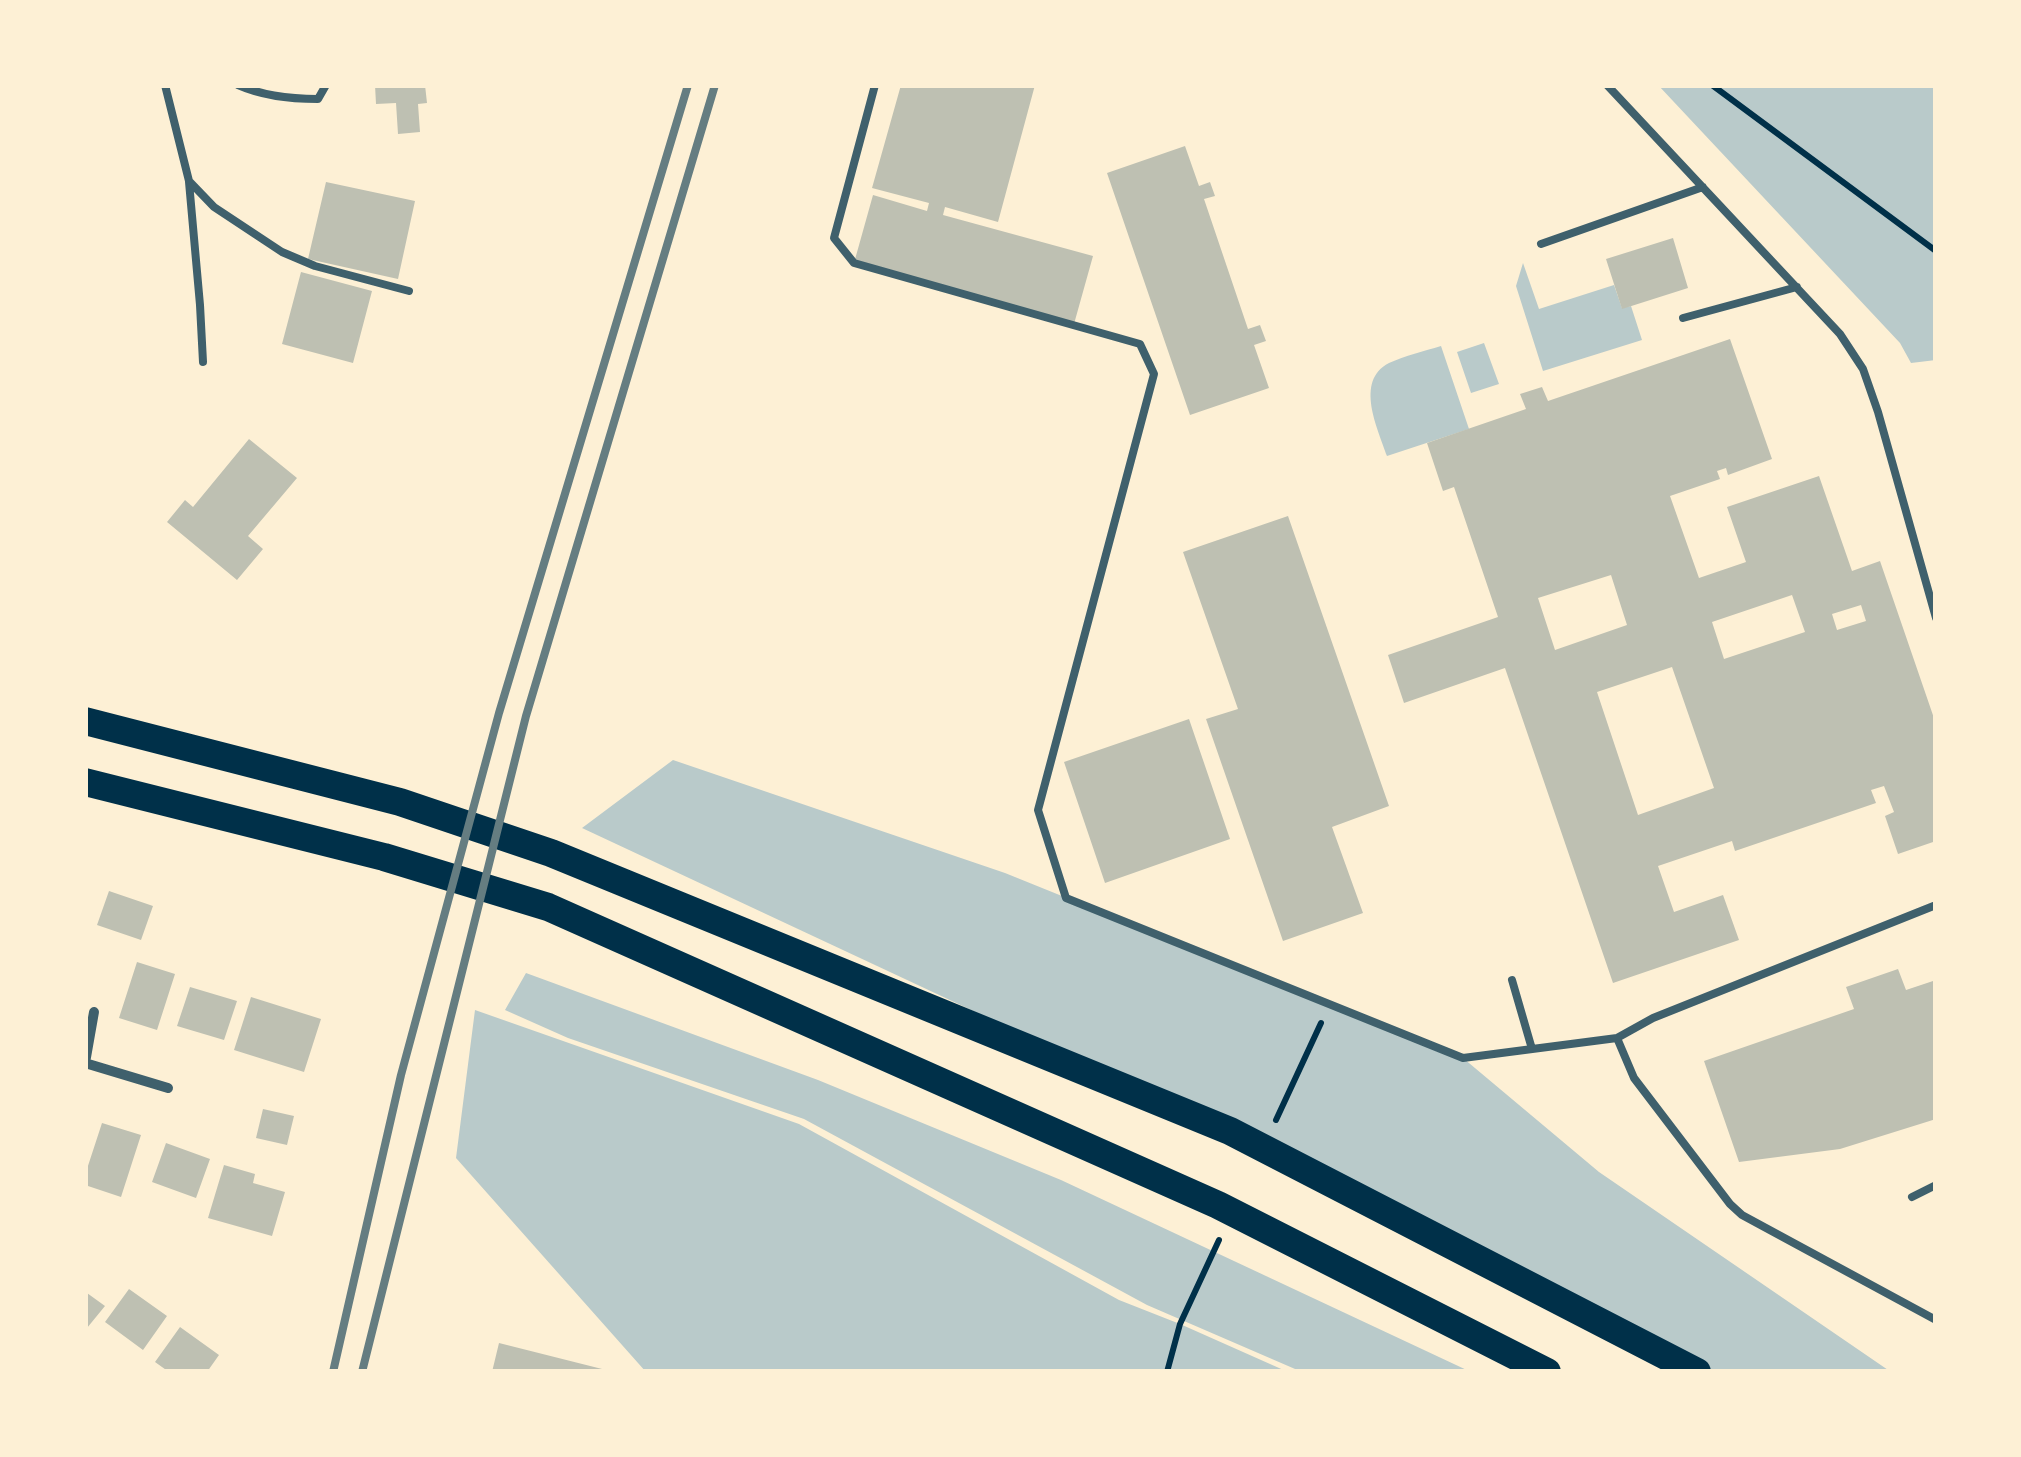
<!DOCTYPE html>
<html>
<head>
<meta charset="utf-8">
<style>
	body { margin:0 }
	#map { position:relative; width:2021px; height:1457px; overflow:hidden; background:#fdf0d5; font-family:Roboto,sans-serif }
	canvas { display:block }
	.frame { position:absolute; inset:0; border:88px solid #fdf0d5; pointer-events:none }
</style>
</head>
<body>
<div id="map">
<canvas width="2021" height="1457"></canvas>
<div class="frame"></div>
</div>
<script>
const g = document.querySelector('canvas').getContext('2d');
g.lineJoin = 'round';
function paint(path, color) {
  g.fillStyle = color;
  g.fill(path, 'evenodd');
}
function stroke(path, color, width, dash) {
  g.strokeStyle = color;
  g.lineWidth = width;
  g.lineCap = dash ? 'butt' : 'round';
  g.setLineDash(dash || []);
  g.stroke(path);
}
const green = new Path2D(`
	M1658,85H1936V360L1911,363L1900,343Z
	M1523,263L1539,309L1614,285L1622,308L1631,306L1642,340L1543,371L1516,286Z
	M1484,343L1499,384L1471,393L1457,352Z
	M1441,346L1469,429L1387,456C1378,429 1354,381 1389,363C1405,356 1424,351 1441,346Z
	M673,760L1005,873L1463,1058L1599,1172L1891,1372H1697L1230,1131L582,828Z
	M526,973L818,1080L1061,1180L1471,1372H1302L1147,1305L804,1119L568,1038L505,1010Z
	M475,1010L799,1124L1119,1300L1180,1324L1288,1372H646L456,1158Z`);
const building = new Path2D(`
	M375,85H425L427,103L418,104L420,132L398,134L396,103L376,104Z
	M901,85H1035L998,222L945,207L943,215L1093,256L1074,324L854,263L873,195L927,211L929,203L872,188Z
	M1185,146L1199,186L1210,182L1215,196L1204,199L1248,329L1260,325L1266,341L1254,345L1269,388L1190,415L1107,173Z
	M326,182L415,201L398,279L308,259Z
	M1673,238L1688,288L1622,309L1606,259Z
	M301,272L372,291L353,363L282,344Z
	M1730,339L1772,459L1728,475L1726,468L1717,471L1720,479L1670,496L1699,578L1746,562L1727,507L1819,476L1852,571L1880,561L1936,724V841L1898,854L1885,816L1894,812L1884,786L1871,790L1876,803L1735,851L1732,841L1658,866L1674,912L1723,895L1739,940L1613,983L1505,668L1404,703L1388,655L1498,617L1454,487L1443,491L1427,443L1526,409L1520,394L1542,387L1548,401ZM1611,575L1627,625L1555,650L1538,598ZM1792,595L1805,632L1724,659L1712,622ZM1861,605L1866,621L1837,630L1832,614ZM1672,667L1714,788L1638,815L1597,692Z
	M249,439L297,478L248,536L263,549L237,580L167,522L185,500L193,507Z
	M1288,516L1389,806L1332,827L1363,913L1283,941L1206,719L1238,709L1183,552Z
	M1189,719L1230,839L1105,883L1064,762Z
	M109,891L153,906L141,940L97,925Z
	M137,962L175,974L157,1030L119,1018Z
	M1898,969L1906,990L1936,980V1119L1840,1149L1739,1162L1704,1061L1854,1009L1846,987Z
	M190,987L237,1001L224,1040L177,1026Z
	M251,997L321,1019L304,1072L234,1050Z
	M263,1109L294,1116L287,1145L256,1138Z
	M102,1123L141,1135L121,1197L85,1185V1175Z
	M166,1143L210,1159L196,1198L152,1182Z
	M224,1165L255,1174L253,1183L285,1192L272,1236L208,1218Z
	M129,1289L167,1316L143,1350L105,1322Z
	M87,1293L105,1306L87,1328L85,1326V1295Z
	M180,1327L219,1355L207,1372H169L155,1362Z
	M499,1343L610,1371V1372H492Z`);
const path = new Path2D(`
	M1712,85L1936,251
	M1276,1120L1321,1023
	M1167,1372L1180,1324L1219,1240`);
const service = new Path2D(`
	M165,85L189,181L214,207L282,252L315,266L409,291
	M238,85C263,96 290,99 318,99L326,85
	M875,85L834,238L854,263L1140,344L1154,374L1038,810L1066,898L1463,1058L1617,1038L1653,1018L1936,905
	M1607,85L1840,334L1863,369L1878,412L1936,618
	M189,182L200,305L203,362
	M1541,244L1703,187
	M1683,318L1797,287
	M1512,980L1532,1049
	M1617,1038L1634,1078L1730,1204L1742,1215L1936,1320
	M1912,1197L1936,1185`);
const minor = new Path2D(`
	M85,1063L168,1088
	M85,1063L94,1012`);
const trunk = new Path2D(`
	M85,721L400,802L551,853L1230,1131L1697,1372
	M85,782L384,857L548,907L1218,1205L1547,1372`);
const rail = new Path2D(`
	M333,1372L401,1075L499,713L688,85
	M362,1372L526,716L715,85`);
paint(green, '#b9caca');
paint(building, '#bec0b2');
stroke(path, '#003049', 6);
stroke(service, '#3f606c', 8);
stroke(minor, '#3f606c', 10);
stroke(trunk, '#003049', 28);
stroke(rail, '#657d81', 8);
</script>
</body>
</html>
